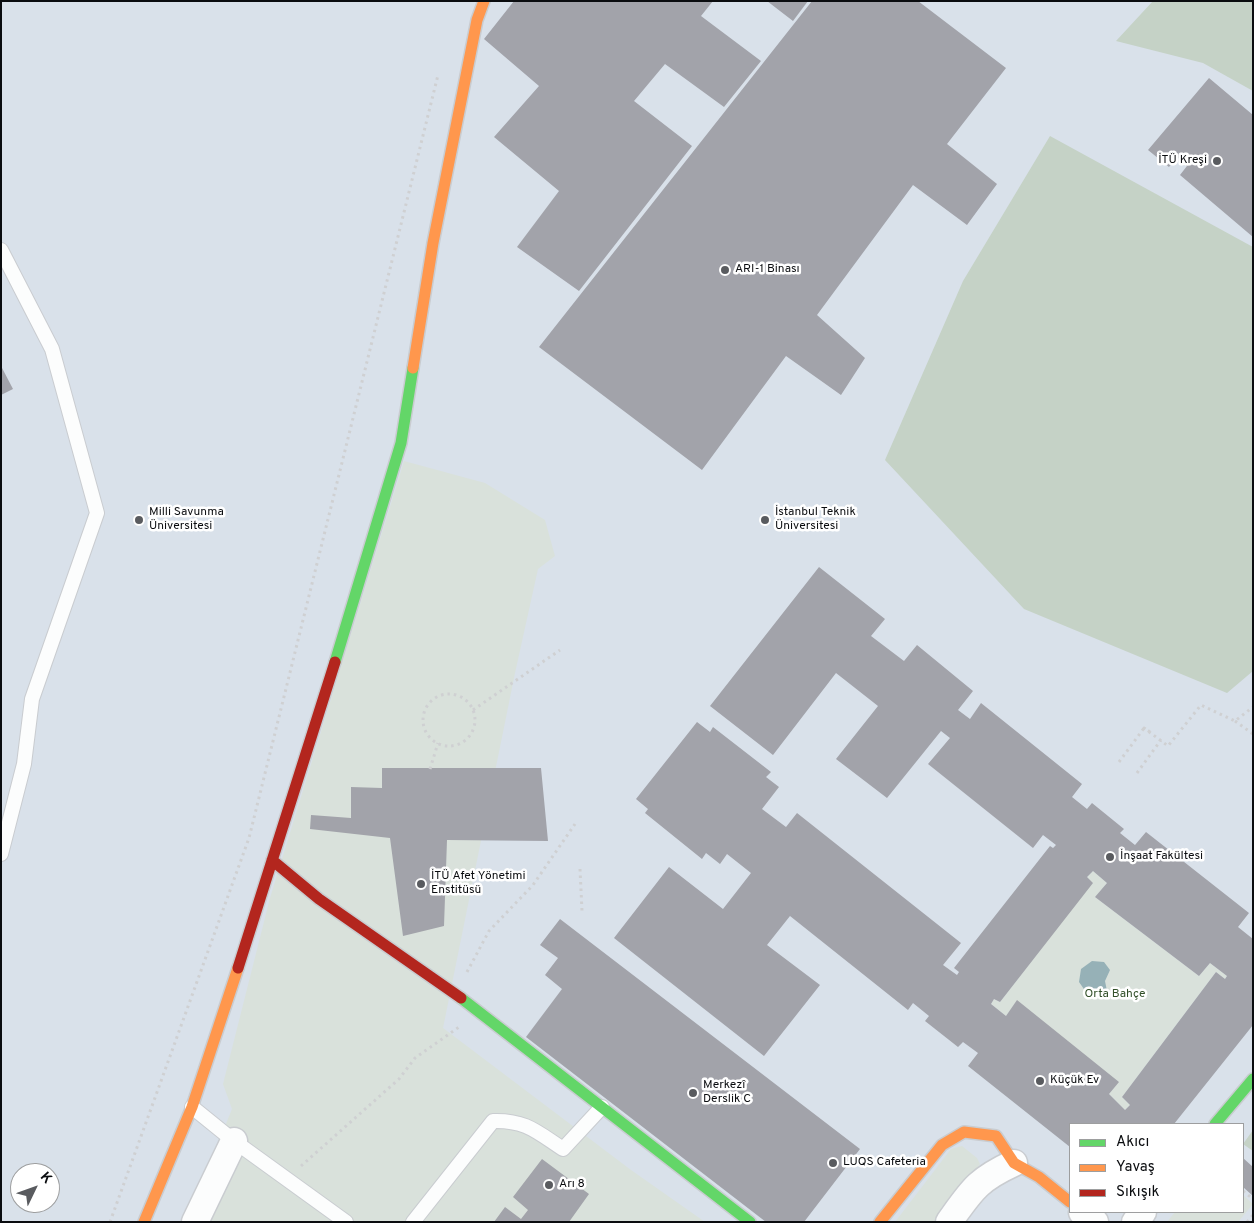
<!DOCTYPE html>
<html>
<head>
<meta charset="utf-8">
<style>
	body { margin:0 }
	#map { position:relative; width:1254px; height:1223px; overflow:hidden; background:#eceff4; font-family:Overpass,sans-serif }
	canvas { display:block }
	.frame { position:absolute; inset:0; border:2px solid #0a0c0f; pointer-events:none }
	.legend { position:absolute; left:1069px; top:1123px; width:175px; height:90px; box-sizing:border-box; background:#fff; border:1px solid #9d9e9f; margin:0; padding:6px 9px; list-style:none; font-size:15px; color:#0a0c0f }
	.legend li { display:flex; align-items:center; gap:10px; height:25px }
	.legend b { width:25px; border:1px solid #9d9e9f }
	.north { position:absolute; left:10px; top:1163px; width:50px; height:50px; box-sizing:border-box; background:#fff; border:1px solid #9d9e9f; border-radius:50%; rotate:48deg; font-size:14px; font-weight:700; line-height:20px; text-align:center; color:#0a0c0f }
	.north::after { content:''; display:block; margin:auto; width:18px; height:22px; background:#595b5f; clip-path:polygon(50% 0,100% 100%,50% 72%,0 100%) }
</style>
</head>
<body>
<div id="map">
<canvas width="1254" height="1223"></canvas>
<div class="frame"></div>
<ul class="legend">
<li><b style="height:6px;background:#63d668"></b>Akıcı</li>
<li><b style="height:6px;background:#ff974d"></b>Yavaş</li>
<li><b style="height:6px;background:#b3261e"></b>Sıkışık</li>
</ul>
<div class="north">K</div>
</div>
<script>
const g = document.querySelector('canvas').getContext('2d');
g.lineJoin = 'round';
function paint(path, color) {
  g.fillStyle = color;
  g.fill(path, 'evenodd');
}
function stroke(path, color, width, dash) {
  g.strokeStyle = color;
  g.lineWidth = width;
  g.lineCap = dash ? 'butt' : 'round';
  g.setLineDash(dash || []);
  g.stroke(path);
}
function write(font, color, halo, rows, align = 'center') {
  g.font = font + ' Overpass,sans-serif';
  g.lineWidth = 5;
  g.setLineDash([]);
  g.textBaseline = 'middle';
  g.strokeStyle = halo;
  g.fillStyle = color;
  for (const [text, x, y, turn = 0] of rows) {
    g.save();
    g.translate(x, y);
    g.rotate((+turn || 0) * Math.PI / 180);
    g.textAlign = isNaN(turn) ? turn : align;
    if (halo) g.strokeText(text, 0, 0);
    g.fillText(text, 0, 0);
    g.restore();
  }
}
const built = new Path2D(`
	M1,1H1253V1222H1ZM1070,1124H1243V1212H1070ZM20,1173H50V1203H20Z`);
const green = new Path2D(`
	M404,461L485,483L545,520L555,556L538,569L515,673L443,1028L631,1170L705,1222H186L232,1109L223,1084L270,898Z
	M1093,871L1107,883L1095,897L1199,976L1210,963L1227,976L1225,979L1216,972L1122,1097L1130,1105L1125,1110L1109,1094L1118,1082L1017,1001L1006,1016L991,1004L994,999L1000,1002L1092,883L1087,877Z
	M962,1146L977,1158L980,1164L935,1222H895L951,1149Z
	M1243,1195L1253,1204L1238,1222H1167L1175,1212H1243Z`);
const forest = new Path2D(`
	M1153,1H1253V91L1203,63L1116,41Z
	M1050,136L1253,247V671L1227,693L1024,609L885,460L963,281Z
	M1253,1130V1151L1243,1144Z`);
const water = new Path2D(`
	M1092,961L1104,962L1110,970L1105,981L1107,991L1101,996L1086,992L1079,982L1081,969Z`);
const building = new Path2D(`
	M514,1H713L701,16L761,61L724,107L665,64L634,101L692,146L579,291L517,247L559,191L494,137L539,86L484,39Z
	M767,1H808L793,21Z
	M812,1H918L1006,68L947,144L997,184L967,225L913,185L817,315L865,358L841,395L786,356L702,470L539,347Z
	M1209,78L1253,115V237L1180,175L1187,166L1177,157L1169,167L1148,150Z
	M1,366L13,389L1,395Z
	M819,567L885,619L871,636L904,661L917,645L973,691L958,710L970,719L981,703L1082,784L1072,797L1087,809L1092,803L1124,829L1120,833L1135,845L1146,832L1249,913L1238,927L1253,939V1025L1174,1124H1070V1147L968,1066L978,1053L963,1042L958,1047L925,1021L929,1016L913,1003L908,1010L790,916L767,945L820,985L764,1056L614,938L669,867L723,909L751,873L727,854L720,864L706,853L702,859L645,813L648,809L636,799L697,722L710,732L713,727L771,772L766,777L779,787L762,809L786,827L797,813L961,943L943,965L957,975L959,972L954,968L1050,846L1053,848L1056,845L1043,835L1033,848L928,764L950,738L941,731L887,798L836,759L878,706L836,673L773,755L710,706ZM1093,871L1107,883L1095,897L1199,976L1210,963L1227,976L1225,979L1216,972L1122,1097L1130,1105L1125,1110L1109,1094L1119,1082L1017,1000L1006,1016L991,1004L994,999L1000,1002L1093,883L1087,877Z
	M382,768H541L548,841L447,840L444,926L403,936L390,838L310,829L311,815L351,818V787L382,788Z
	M560,919L860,1149L804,1222H766L526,1037L562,989L545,975L558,958L540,945Z
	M1243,1158L1253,1167V1196L1243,1187Z
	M542,1159L589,1194L569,1222H494L505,1207L521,1219L528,1210L513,1197Z`);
const path = new Path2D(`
	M423 720a26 26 0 1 1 52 0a26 26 0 1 1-52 0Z
	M473,710L560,650
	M1235,721L1253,734
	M1150,732L1144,728L1168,746L1201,705L1235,721L1253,707
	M1119,762L1144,728
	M430,769L438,743
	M1137,773L1161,740
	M580,869L582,911
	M467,972L489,931L533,885L575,824
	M301,1166L399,1079L415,1058L459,1027
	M1243,1191L1253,1199
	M110,1222L249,838L438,75
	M1247,1222L1253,1215`);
const lane = new Path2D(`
	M1,250L52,349L97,513L32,699L24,764L1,854
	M192,1107L234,1141L346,1222
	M413,1222L493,1121C526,1120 537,1132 563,1149L602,1107`);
const street = new Path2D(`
	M1082,1212L1095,1222
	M195,1222L234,1141
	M949,1222C972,1190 977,1180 1014,1163
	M1135,1222L1143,1212`);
const fast = new Path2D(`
	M335,662L401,443L413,368
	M461,998L750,1222
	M1215,1124L1253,1079`);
const slow = new Path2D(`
	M413,368L433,243L477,20L484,1
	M144,1222L192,1107L238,968
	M880,1222L942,1145L964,1132L996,1136L1014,1163L1039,1177L1070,1202`);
const jam = new Path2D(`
	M272,860L319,899L461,998
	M238,968L335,662`);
const markers = [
	[1217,161,5,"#595b5f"],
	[725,270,5,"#595b5f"],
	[139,520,5,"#595b5f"],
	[765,520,5,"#595b5f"],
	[1110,857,5,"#595b5f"],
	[421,884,5,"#595b5f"],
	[1040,1081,5,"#595b5f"],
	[693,1093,5,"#595b5f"],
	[833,1163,5,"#595b5f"],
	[549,1185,5,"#595b5f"]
];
const poiNames = [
	["İTÜ Kreşi",1207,161,"right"],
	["ARI-1 Binası",735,270],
	["Milli Savunma",149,513],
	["Üniversitesi",149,527],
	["İstanbul Teknik",775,513],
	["Üniversitesi",775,527],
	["İnşaat Fakültesi",1120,857],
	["İTÜ Afet Yönetimi",431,877],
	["Enstitüsü",431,891],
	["Küçük Ev",1050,1081],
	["Merkezî",703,1086],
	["Derslik C",703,1100],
	["LUQS Cafeteria",843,1163],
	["Arı 8",559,1185]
];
const parkNames = [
	["Orta Bahçe",1115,995]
];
paint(built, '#d9e1ea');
paint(green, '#d9e1db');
paint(forest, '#c5d2c6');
paint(water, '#96b1b7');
paint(building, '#a2a3aa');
stroke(lane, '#c9ccd0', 16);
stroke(street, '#c9ccd0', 29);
stroke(fast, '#c9ccd0', 14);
stroke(slow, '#c9ccd0', 14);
stroke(jam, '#c9ccd0', 14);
stroke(path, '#cfd0d2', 3, [2.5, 4]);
stroke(lane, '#fcfdfd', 14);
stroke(street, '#fcfdfd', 26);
stroke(fast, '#63d668', 11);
stroke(slow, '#ff974d', 11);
stroke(jam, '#b3261e', 11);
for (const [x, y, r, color] of markers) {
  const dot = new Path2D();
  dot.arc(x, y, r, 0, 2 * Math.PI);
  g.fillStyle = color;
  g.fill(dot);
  stroke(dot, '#fff', 2);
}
write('12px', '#0a0c0f', '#fff', poiNames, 'left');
write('12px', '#325029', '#fff', parkNames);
</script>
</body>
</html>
